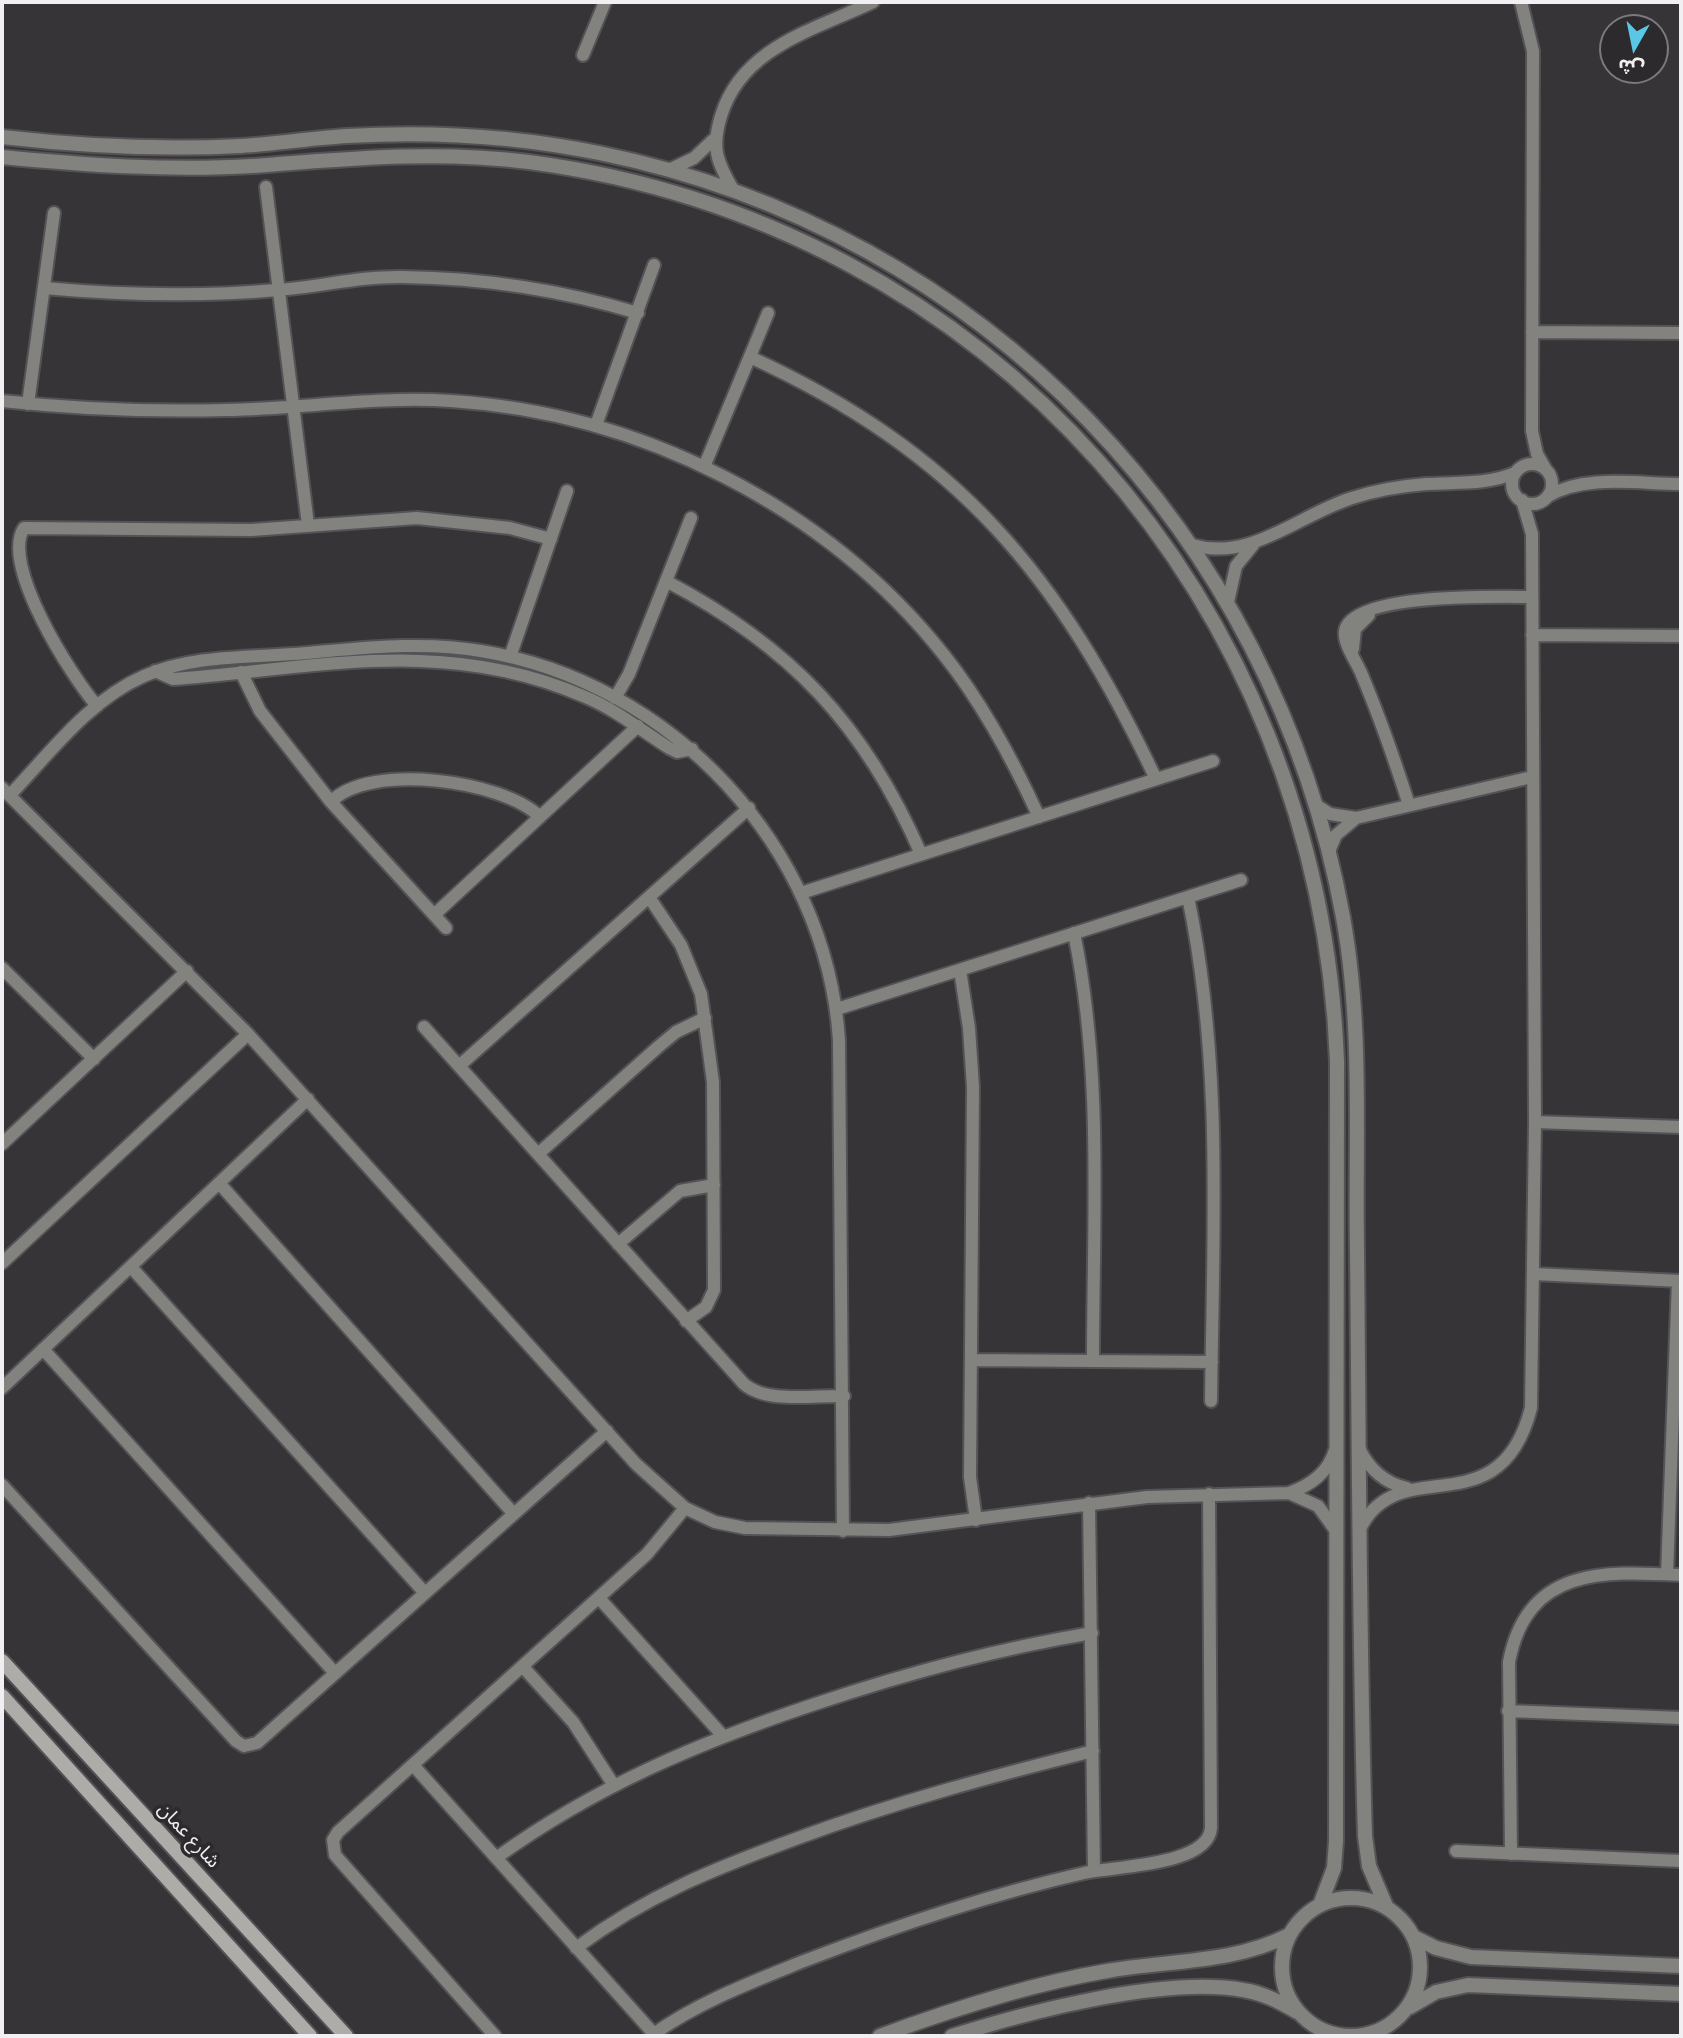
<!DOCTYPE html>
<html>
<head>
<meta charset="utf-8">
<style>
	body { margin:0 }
	#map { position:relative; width:1683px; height:2038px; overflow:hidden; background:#373438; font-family:Lato,"Noto Sans Arabic",sans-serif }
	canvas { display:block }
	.frame { position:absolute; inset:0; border:4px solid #f1eff2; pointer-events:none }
	.north { position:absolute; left:1599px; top:14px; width:70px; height:70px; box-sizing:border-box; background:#2d2a2e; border:2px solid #7b797c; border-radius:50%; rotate:189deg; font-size:19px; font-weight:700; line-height:28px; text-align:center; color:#f1eff2 }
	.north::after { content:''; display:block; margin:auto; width:24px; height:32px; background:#5ac8e5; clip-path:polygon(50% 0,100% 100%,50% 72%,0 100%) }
</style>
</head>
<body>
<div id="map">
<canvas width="1683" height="2038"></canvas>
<div class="frame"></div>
<div class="north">ش</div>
</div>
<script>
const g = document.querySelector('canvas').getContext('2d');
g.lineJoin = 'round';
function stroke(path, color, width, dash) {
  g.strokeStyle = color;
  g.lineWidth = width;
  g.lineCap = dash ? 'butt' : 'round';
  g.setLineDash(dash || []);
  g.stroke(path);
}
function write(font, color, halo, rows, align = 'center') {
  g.font = font + ' Lato,"Noto Sans Arabic",sans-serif';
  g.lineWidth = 7;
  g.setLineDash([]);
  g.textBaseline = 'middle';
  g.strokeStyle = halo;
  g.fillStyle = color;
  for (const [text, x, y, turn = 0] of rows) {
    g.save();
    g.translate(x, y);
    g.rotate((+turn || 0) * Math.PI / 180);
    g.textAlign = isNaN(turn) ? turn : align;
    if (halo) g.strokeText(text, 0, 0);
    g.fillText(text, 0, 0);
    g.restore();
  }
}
const minor = new Path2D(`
	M1521,2L1533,51L1532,431L1537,454L1545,468
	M583,55L605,2
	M669,170L694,158L713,140
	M266,187L308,525
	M734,191C717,163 711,148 721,116C742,47 814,30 873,2
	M44,288C122,295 199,297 277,290C319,287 361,276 403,277C484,278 561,290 638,313
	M1532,332L1681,333
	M750,357C959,453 1059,575 1156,779
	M2,401C76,409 151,412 226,410C301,409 375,396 451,401C639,413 826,506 944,655C983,704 1013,760 1039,817
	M28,404L54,213
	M596,425L654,265
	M1512 484a20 20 0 1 1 40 0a20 20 0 1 1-40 0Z
	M704,467L768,313
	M1548,496C1585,474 1639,484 1681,484
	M1192,545C1251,562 1298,515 1352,498C1376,490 1401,486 1426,484C1457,482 1486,485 1515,473
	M666,581C790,646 865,725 921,854
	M1228,602L1236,566L1253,545
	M1532,635L1681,636
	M1353,649L1355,629L1369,615
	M510,657L567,491
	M155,671L173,679C317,668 445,636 583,696C615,709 641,730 669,748L677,752L692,749
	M241,672L260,711L331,802L446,928
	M615,698L629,674L691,518
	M97,706C71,676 0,564 24,528L251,530L417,518L510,528L551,539
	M2,788L248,1034L636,1464L685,1508L715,1522L745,1528L889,1530L1147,1497L1289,1493L1318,1506L1336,1531
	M10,795C50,753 89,700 144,676C194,654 253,658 306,653C365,648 423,641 481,651C672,682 826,847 839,1040L843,1531
	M331,802C368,762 503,780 540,817
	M1316,805L1330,814L1356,818L1532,777
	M1409,805C1395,761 1380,718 1362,675C1357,662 1343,644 1345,631C1351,592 1501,597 1532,597
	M1329,851L1336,835L1355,819
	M801,893L1213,761
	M649,897L681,945L701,994L713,1082L714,1290L706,1307L686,1321
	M1188,897C1223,1062 1213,1233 1211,1401
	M434,915L638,726
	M1074,933C1103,1074 1093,1218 1093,1361
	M2,968L94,1059
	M960,970L969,1028L973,1087L970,1477L976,1520
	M837,1009L1241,880
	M424,1027L744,1384C767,1404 814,1395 844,1396
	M459,1066L749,808
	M1535,1122L1681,1127
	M2,1144L187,971
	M538,1154L658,1047L676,1032L705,1018
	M219,1183L513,1513
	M618,1244L680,1191L714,1185
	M2,1263L248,1034
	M131,1267L425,1593
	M1534,1274L1681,1281
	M43,1349L335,1673
	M973,1360L1212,1362
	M2,1388L308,1099
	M1359,1448C1369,1469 1384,1483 1407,1488
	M2,1485L236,1741L244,1746L257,1743L607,1431
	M1289,1493C1311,1485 1328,1473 1335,1450
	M1089,1503L1094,1871
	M1359,1531C1397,1448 1499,1532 1531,1408L1535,1122L1532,534L1522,500
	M1667,1574L1678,1281
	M599,1598L723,1736
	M523,1667L573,1722L613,1784
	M1508,1711L1681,1718
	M413,1765L654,2034
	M1456,1851L1681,1861
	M1511,1854L1509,1662C1527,1567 1603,1571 1681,1575
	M496,1858C596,1786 698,1743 815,1704C907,1673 997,1649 1092,1633
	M576,1948C647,1895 716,1868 798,1838C895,1802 993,1776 1093,1751
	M495,2036L335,1855L333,1840L338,1832L647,1554L685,1508
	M651,2036C696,2003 752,1982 804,1961C895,1926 988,1895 1084,1873C1114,1866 1208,1866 1211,1828L1209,1494`);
const tertiary = new Path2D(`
	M2,137C81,146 161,150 241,146C277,144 312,138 347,136C432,131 516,136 599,153C983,231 1273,534 1343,917C1363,1028 1355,1138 1357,1250C1359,1445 1359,1641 1365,1836L1369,1866L1386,1906
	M2,157C84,165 169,171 252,166C345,159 435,150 529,162C990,223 1319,601 1337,1061L1336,1841L1334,1868L1320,1905
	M1282 1967a69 69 0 1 1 138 0a69 69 0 1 1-138 0Z
	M1414,1937L1436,1948L1471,1957L1681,1966
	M1410,2007L1436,1992L1468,1985L1681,1994
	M880,2036C953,2009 1030,1984 1107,1971C1168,1960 1232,1964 1289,1935
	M952,2036C1028,2012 1164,1976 1243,1990C1263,1993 1280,2002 1297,2012`);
const secondary = new Path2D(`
	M2,1661L346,2036
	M2,1696L310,2036`);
const streetNames = [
	["شارع عمان",189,1835,47]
];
stroke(minor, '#555256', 16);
stroke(tertiary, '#555256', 18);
stroke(secondary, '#555256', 18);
stroke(minor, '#82827f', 12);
stroke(tertiary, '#82827f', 14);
stroke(secondary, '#adaca9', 14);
write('19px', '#f1eff2', '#2d2a2e', streetNames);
</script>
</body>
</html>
